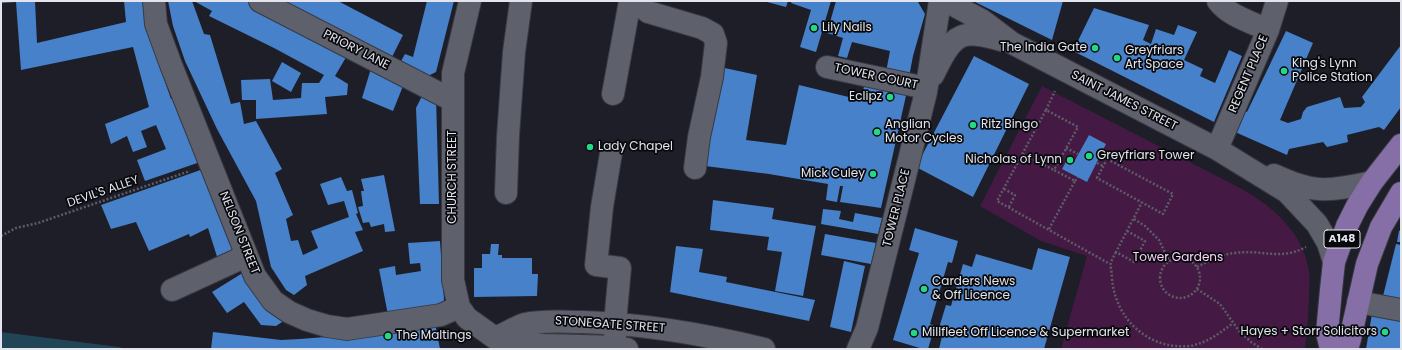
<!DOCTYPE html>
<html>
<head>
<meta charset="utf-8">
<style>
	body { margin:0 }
	#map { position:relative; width:1402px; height:350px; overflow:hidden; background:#1d1e28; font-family:Poppins,sans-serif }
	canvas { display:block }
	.frame { position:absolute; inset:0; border:2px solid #e4e5ec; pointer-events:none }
</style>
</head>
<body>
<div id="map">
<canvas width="1402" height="350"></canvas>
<div class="frame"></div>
</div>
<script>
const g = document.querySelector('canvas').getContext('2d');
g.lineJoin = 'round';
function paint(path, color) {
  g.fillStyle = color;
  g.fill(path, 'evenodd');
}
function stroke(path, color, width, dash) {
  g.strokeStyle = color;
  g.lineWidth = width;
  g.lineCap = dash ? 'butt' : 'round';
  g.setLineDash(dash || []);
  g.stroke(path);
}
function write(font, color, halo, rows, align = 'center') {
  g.font = font + ' Poppins,sans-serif';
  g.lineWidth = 3.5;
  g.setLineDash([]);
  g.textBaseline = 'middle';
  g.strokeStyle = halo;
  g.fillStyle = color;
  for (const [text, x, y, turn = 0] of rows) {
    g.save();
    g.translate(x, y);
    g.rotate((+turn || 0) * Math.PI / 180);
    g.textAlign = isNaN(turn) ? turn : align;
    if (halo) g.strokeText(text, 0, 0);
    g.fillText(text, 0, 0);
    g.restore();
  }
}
const green = new Path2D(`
	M1042,86L1242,189C1272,206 1301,231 1308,266C1311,277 1309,289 1309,300C1308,316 1307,333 1305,349H1061L1087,256L1041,241L980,206Z`);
const water = new Path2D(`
	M1,332L119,347L126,349H1Z`);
const building = new Path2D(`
	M1,1H35L37,43L126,22L124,1H145L152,44L171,99L174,98L203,161L145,181L137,160L166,149L156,125L141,131L147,147L133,152L127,136L111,144L105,124L149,107L133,47L21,70L16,2L1,3Z
	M168,1H192L204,34L210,35L231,104L240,102L244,124L256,121L282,169L275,173L293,215L286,219L291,241L298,240L303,255L318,248L311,231L349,217L344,201L328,205L320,184L341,177L347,191L352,190L358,213L356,214L363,230L355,232L363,251L305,276L307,285L294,295L286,290L271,267L256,201L217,129L185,61L173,26Z
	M194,1H249L348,54L335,76L348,84L347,95L325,97L327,114L256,119V100H242L241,80L270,79L273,100L301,98L302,83H319L324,75L274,48L209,16L212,11Z
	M284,1H338L403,35L392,57Z
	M427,1H454L436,72L428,76L401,61L405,54L413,57Z
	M768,1H788L786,7L767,2Z
	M792,1H831L816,52L800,47L811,10L791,3Z
	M836,1H915L918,2L925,14L913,56L909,77L886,72L890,51L852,42L847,58L838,56L843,38L827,33Z
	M973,1H1063L1052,40Z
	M1094,8L1149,25L1143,40L1151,44L1156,29L1174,35L1178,25L1197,32L1184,60L1203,69L1200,76L1215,83L1229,50L1242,56L1214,122L1073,51Z
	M1286,31L1313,43L1280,120L1288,123L1301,119L1303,112L1307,107L1340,97L1344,108L1361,107L1365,102L1362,97L1401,45V107L1384,130L1379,127L1347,135L1348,142L1327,147L1323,142L1289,149L1287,155L1235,132L1244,110L1247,112Z
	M974,56L1029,84L973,197L916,167Z
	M282,62L301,73L291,92L272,81Z
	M372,65L405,81L393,111L362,98Z
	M720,67L757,75L746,140L786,145L799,85L861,100L865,82L907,91L881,208L840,202L843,186H840L837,202L826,200L828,184L769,174L705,166Z
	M425,90L436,97L439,204H420L416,108Z
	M1089,135L1106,144L1087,182L1062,169L1068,158L1074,162Z
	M209,167L238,254L219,263L208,228L190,237L189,234L149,251L136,222L111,229L101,205Z
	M384,175L395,231L385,232L384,224L371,227L369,222L363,223L358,207L363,206L361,191H364L361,179Z
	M713,200L774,208L772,219L816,226L803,296L775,291L782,252L767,250L769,237L710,230Z
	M823,209L841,211L839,219L853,222L855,213L882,218L878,234L821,224Z
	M915,228L958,241L952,263L948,262L930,324L935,326L928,349H923L893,340L919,253L909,250Z
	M1401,230V242H1397L1399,231Z
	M825,234L876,243L871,264L821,255Z
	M440,241L444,299L443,304L388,315L379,269L395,266L396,275L421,271L420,263L410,264L408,243Z
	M491,244H499L498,255H502V258H532V274H538L537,296L474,297V268H482V254H490Z
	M1396,244L1401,245V300L1383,296Z
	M676,246L703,249L699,272L727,277L726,282L815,300L809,321L670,292Z
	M1038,248L1070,257L1044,349H939L943,332L938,331L946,305L951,306L963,264L972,267L976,254L1032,270Z
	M844,261L865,266L851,332L830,327Z
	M249,269L285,320L276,326L261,325L244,302L227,313L212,292Z
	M1373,308L1401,314V349H1366Z
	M435,323L440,349H211L213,332L281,340L300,339L376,333Z`);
const path = new Path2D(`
	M1046,110L1055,91
	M1066,148L1078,154
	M1023,154L1054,170
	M1107,159L1173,194L1163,214L1097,178Z
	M1097,163L1103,166
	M1075,181L1078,177
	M1004,189L1015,195L1009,207
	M1134,219L1145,226L1159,240L1169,261
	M1049,229L1075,181L1054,170L1078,127L1046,110L997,201L1110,264
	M1127,231L1145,241L1134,262L1116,252L1142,202
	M1,236L16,228L38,223L190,171
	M1116,252C1108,267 1111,262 1112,278C1115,318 1147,350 1190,346C1207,343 1220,333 1233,323
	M1160 278a20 20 0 1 1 40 0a20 20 0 1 1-40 0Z
	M1197,267C1209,261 1221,254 1235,253C1262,249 1280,261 1306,247
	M1197,289L1220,304L1239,331L1251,342L1262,349`);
const minor = new Path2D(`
	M154,1L156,24L171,65L255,276L273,301L289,312L307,320L327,326L347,329L441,315L459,307
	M260,1L452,100
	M470,1L453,73V280L459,307L467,318L495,338L543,345L615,347L627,349
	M637,1L648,12L702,28L713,34L716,43L712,77L699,137L695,168
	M946,1L983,21L1012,43L1217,149L1287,192L1317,224L1328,243L1334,262
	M1268,30L1277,1
	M827,67L926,88
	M933,75C940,62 949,38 966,35C978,33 993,38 1005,41
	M613,94L630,1
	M1217,149L1268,30C1251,22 1229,16 1218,1
	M611,153L602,207L596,265L620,268L615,323V338
	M1274,175C1288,181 1303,188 1319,189C1337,190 1355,186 1372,182
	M506,193L508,136L514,52L521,1
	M172,290L246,256
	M1358,302L1401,310
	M495,338C505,334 515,327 525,324C544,320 564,322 583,322C645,324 704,334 764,349
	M858,349L867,328L926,92L940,1`);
const major = new Path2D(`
	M1331,349L1327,333L1331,290L1334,262L1347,226L1357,206L1372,182L1401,145
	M1347,349L1350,339L1367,264L1381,227L1401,193`);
const markers = [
	[814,28,4,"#25d886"],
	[1095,48,4,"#25d886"],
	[1117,58,4,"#25d886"],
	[1284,71,4,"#25d886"],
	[890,97,4,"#25d886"],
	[973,125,4,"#25d886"],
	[877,132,4,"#25d886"],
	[590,147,4,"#25d886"],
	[1089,156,4,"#25d886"],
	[1070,160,4,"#25d886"],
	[873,174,4,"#25d886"],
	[924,289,4,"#25d886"],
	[1385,332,4,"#25d886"],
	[914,333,4,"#25d886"],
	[388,336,4,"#25d886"]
];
const shields = [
	[1342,239,36]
];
const shieldNames = [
	["A148",1342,239]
];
const poiNames = [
	["Lily Nails",822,28],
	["The India Gate",1087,48,"right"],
	["Greyfriars",1125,51],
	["Art Space",1125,65],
	["King's Lynn",1292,64],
	["Police Station",1292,78],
	["Eclipz",882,97,"right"],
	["Anglian",885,125],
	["Motor Cycles",885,139],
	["Ritz Bingo",981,125],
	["Lady Chapel",598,147],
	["Greyfriars Tower",1097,156],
	["Nicholas of Lynn",1062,160,"right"],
	["Mick Culey",865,174,"right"],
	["Carders News",932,282],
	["& Off Licence",932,296],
	["Hayes + Storr Solicitors",1377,332,"right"],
	["Millfleet Off Licence & Supermarket",922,333],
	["The Maltings",396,336]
];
const streetNames = [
	["PRIORY LANE",356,50,27],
	["REGENT PLACE",1249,74,-67],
	["TOWER COURT",876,77,12],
	["SAINT JAMES STREET",1124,101,27],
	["CHURCH STREET",453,177,-90],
	["DEVIL'S ALLEY",103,192,-19],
	["TOWER PLACE",897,208,-76],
	["NELSON STREET",239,233,68],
	["STONEGATE STREET",610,325,4]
];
const parkNames = [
	["Tower Gardens",1178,258]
];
paint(green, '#441943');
paint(water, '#204556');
paint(building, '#4681ca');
stroke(minor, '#383941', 24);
stroke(major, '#383941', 24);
stroke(path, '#5c5d66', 2.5, [2, 2]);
stroke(minor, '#5e606c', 22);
stroke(major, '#856fa6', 22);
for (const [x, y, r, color] of markers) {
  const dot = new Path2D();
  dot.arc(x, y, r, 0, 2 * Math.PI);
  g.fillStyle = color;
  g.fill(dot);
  stroke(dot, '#08090d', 1.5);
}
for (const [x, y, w] of shields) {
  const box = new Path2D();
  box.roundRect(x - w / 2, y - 9, w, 18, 3);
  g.fillStyle = '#08090d';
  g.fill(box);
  stroke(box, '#e4e5ec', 1);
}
write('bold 11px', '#e4e5ec', null, shieldNames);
write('12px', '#e4e5ec', '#08090d', poiNames, 'left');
write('12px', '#e4e5ec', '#08090d', streetNames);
write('12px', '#fbd4f8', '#08090d', parkNames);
</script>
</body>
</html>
